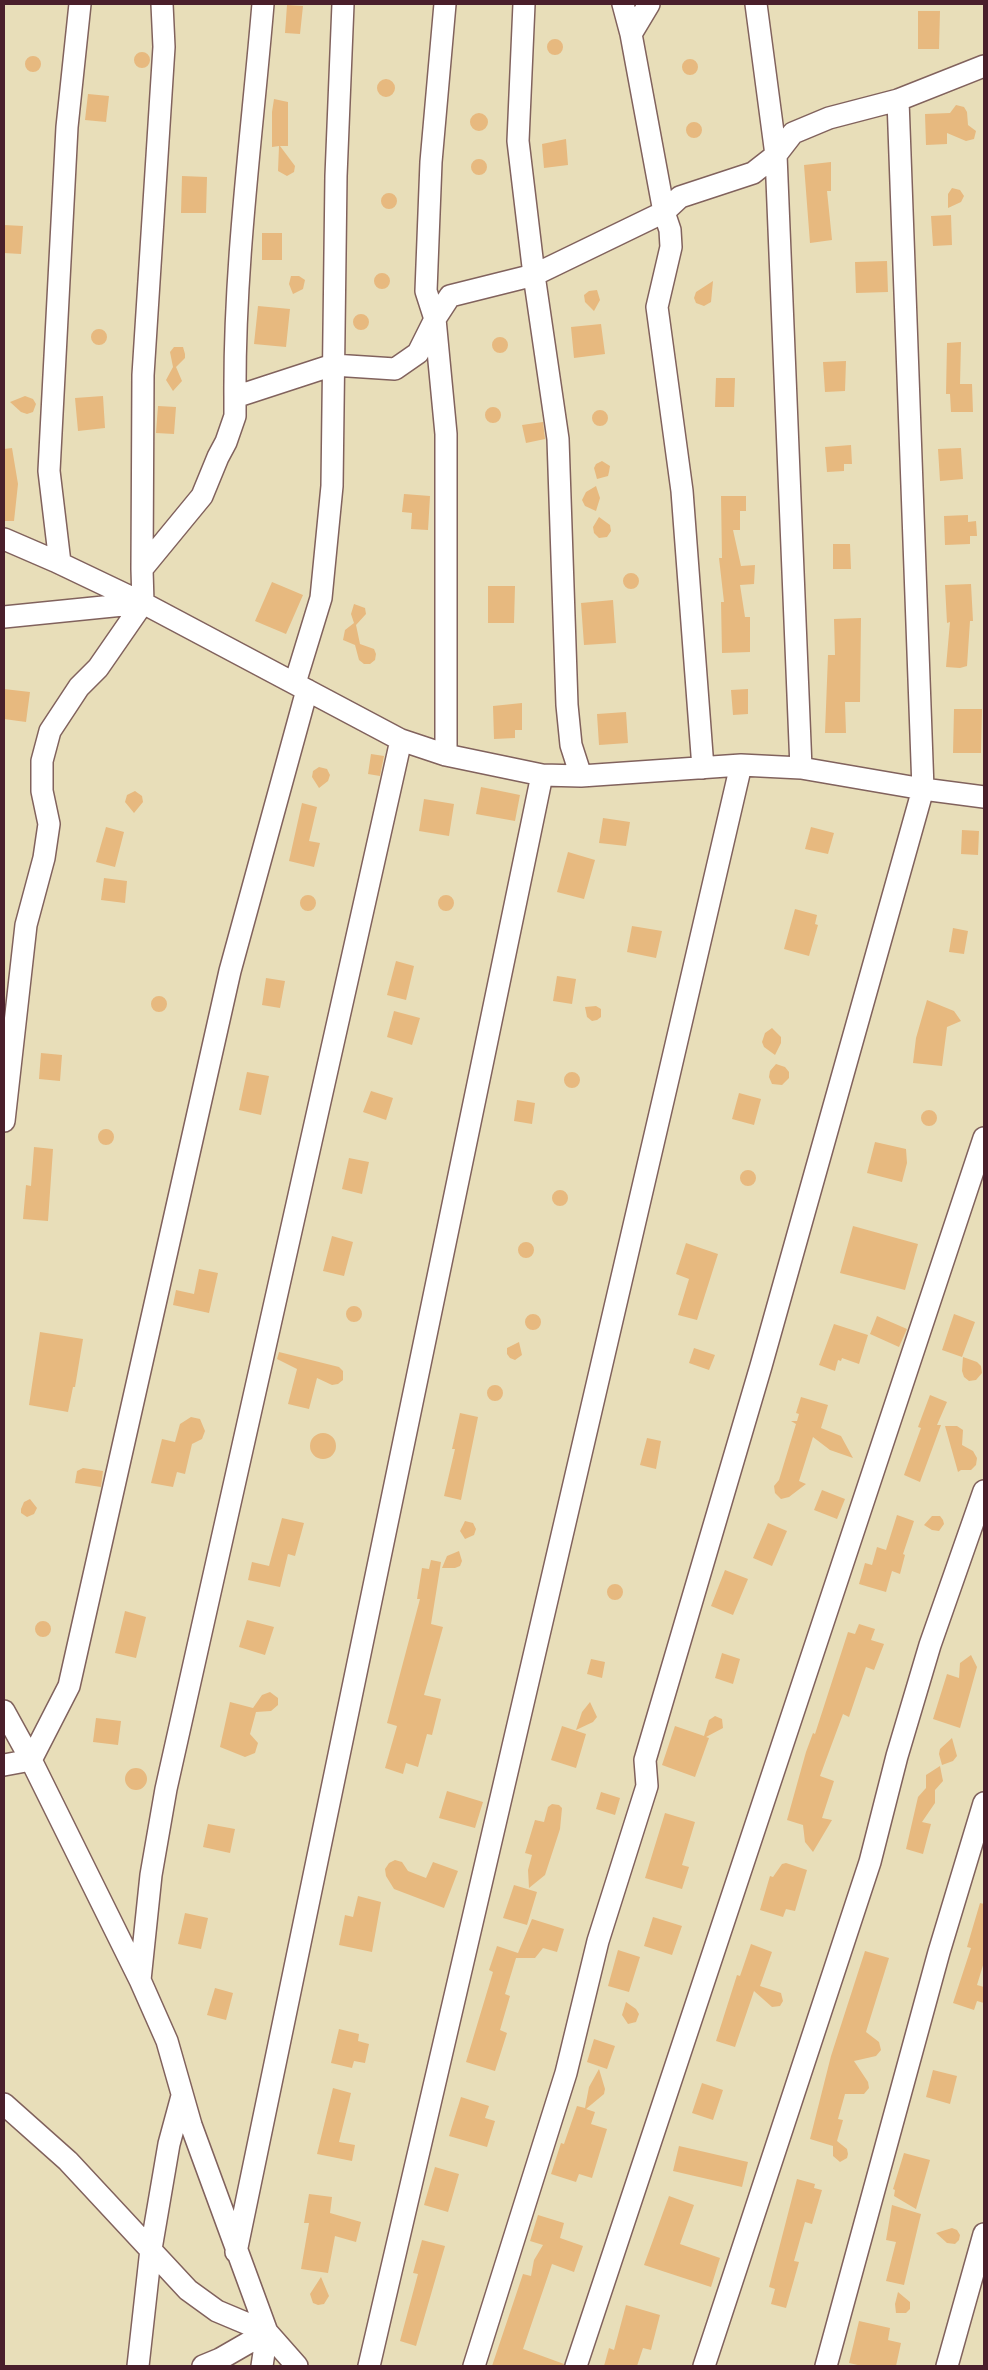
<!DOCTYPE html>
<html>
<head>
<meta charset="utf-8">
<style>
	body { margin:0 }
	#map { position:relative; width:988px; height:2370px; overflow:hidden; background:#e8deb9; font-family:"Balsamiq Sans",sans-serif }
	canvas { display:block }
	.frame { position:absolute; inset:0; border:5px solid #4a1f2b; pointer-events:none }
</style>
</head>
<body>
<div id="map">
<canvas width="988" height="2370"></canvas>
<div class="frame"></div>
</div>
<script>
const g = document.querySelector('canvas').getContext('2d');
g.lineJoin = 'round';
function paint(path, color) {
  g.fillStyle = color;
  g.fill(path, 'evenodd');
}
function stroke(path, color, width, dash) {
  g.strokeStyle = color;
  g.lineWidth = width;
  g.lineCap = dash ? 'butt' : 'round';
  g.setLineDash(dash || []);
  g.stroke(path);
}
const building = new Path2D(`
	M287,5L303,6L300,34L285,33Z
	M918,11H940L939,49H918Z
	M547 47a8 8 0 1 1 16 0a8 8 0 1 1-16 0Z
	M134 60a8 8 0 1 1 16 0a8 8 0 1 1-16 0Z
	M25 64a8 8 0 1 1 16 0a8 8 0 1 1-16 0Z
	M682 67a8 8 0 1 1 16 0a8 8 0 1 1-16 0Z
	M377 88a9 9 0 1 1 18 0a9 9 0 1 1-18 0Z
	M88,94L109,96L106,122L85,120Z
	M274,99L288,102V146H280L295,166L294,172L287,176L278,171L279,146L272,147V112Z
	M956,105L964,107L967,112L968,125L976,131L974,139L966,141L947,133V144L926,145L925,114L950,113Z
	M470 122a9 9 0 1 1 18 0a9 9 0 1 1-18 0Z
	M686 130a8 8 0 1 1 16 0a8 8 0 1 1-16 0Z
	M566,139L568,165L544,168L542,144Z
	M471 167a8 8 0 1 1 16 0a8 8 0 1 1-16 0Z
	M831,162V191H827L832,240L810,243L804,165Z
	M182,176L207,177L206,213H181Z
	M952,188L960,190L964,196L961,202L948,208V194Z
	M381 201a8 8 0 1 1 16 0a8 8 0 1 1-16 0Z
	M951,215L952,245L933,246L931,216Z
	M4,225L23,226L21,254L4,253Z
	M262,233H282V260H262Z
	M887,261L888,292L856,293L855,262Z
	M374 281a8 8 0 1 1 16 0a8 8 0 1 1-16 0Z
	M291,276H299L305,280L303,289L293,294L289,284Z
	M713,281L711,302L704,306L696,303L694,298L696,292Z
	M597,290L600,300L594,311L585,302L584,295L589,291Z
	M258,306L290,309L286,347L254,344Z
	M353 322a8 8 0 1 1 16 0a8 8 0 1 1-16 0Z
	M601,324L605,354L574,358L571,327Z
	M91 337a8 8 0 1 1 16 0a8 8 0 1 1-16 0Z
	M492 345a8 8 0 1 1 16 0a8 8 0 1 1-16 0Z
	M961,342L960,384H972L973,412H951L950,394H946L947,343Z
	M174,347H183L185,354V358L176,367L182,381L173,391L166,380L173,367L170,352Z
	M846,361L845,391L825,392L823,362Z
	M716,378H735L734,407H715Z
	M25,396L33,399L36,404L33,412L27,414L21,412L10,402Z
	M103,396L105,428L78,431L75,398Z
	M158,406L176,407L174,434L156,433Z
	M485 415a8 8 0 1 1 16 0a8 8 0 1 1-16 0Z
	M592 418a8 8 0 1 1 16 0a8 8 0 1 1-16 0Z
	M543,422L545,439L526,443L522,425Z
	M851,445L852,464H844V471L827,472L825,447Z
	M12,448L18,484L14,521H4V449Z
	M961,448L963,479L940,481L938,449Z
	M602,461L610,466L609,472L608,476L597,479L594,468L596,464Z
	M596,486L600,498L596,511L585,506L582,500L586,492Z
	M404,494L430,496L428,530L411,529L412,513L402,512Z
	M721,496H746V511H740V530H733L741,566L755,565L754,584L740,585L745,617H750V652L722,653L721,602H724L719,558H722Z
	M968,515V522L976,521L977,536H970V544L945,545L944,516Z
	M599,517L610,525L611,531L607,537L599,538L594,533L593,527Z
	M833,544H850L851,569H833Z
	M623 581a8 8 0 1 1 16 0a8 8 0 1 1-16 0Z
	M272,582L303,595L286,634L255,621Z
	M971,584L973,621H970L967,666L960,668L946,667L950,622L947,623L945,585Z
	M488,586H515L514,623H488Z
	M613,600L616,643L584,645L581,603Z
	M354,604L365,608L366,614L356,625L360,644L374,649L376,654L375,660L370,664H364L359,660L355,645L343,640L345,630L354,623L351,614Z
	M861,618L860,702H845L846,733H825L828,655H835L834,619Z
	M4,689L30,692L26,722L4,719Z
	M748,689V714L733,715L731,690Z
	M522,703V730H515V738L494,739L493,706Z
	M954,709H982L981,753H953Z
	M626,712L628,743L599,745L597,714Z
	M371,754L384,756L380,776L368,774Z
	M319,767L327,769L330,775L328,781L319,788L312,777L313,771Z
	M481,787L520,795L515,821L476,814Z
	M135,791L142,796L143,802L134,813L125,802L127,795Z
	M424,799L454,804L449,836L419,831Z
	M302,803L317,807L309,841L320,843L314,867L289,861Z
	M603,818L630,822L626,846L599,843Z
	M106,827L124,832L115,867L96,862Z
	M811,827L834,833L828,854L805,849Z
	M962,830L979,831L978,855L961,854Z
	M568,852L595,860L584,899L557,892Z
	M104,878L127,881L125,903L101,900Z
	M438 903a8 8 0 1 1 16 0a8 8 0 1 1-16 0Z
	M300 903a8 8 0 1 1 16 0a8 8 0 1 1-16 0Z
	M795,909L817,915L815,924L818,925L809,956L784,949Z
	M632,926L662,931L656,958L627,952Z
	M953,928L968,931L964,954L949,952Z
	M396,961L414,966L406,1000L387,995Z
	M557,976L576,979L572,1004L553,1001Z
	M266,978L285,981L280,1008L262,1005Z
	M151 1004a8 8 0 1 1 16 0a8 8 0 1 1-16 0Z
	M927,1000L954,1011L961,1021L947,1027L942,1066L913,1063L916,1038Z
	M596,1006L601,1009V1017L597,1020L592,1021L587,1017L585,1007Z
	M394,1011L420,1018L412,1045L387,1037Z
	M772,1028L781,1037V1043L775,1055L764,1047L762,1042L765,1033Z
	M41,1053L62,1055L60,1081L39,1079Z
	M776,1064L785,1067L789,1072V1078L782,1085L772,1084L769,1077L770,1071Z
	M247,1072L269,1076L261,1115L239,1110Z
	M564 1080a8 8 0 1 1 16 0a8 8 0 1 1-16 0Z
	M371,1091L393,1098L386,1120L363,1112Z
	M739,1093L761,1099L754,1125L732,1119Z
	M517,1100L535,1103L532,1124L514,1121Z
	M921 1118a8 8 0 1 1 16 0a8 8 0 1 1-16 0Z
	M98 1137a8 8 0 1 1 16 0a8 8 0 1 1-16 0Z
	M875,1142L906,1149L907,1163L902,1182L867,1173Z
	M34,1147L53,1149L48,1221L23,1219L26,1185L31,1186Z
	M349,1158L369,1162L362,1194L342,1189Z
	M740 1178a8 8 0 1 1 16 0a8 8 0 1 1-16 0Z
	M552 1198a8 8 0 1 1 16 0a8 8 0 1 1-16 0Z
	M853,1226L918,1244L905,1290L840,1273Z
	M332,1236L353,1242L344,1276L323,1271Z
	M518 1250a8 8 0 1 1 16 0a8 8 0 1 1-16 0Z
	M686,1243L718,1254L697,1320L678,1315L689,1279L676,1274Z
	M199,1269L218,1273L209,1313L173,1305L176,1290L194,1294Z
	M346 1314a8 8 0 1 1 16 0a8 8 0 1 1-16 0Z
	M954,1314L975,1322L962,1357L942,1350Z
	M525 1322a8 8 0 1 1 16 0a8 8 0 1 1-16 0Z
	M877,1316L907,1329L899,1347L870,1334Z
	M834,1324L868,1335L859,1364L842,1358L841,1361L838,1360L835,1371L819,1365Z
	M40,1332L83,1339L75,1387H73L68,1412L29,1405Z
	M519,1342L522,1355L515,1360L510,1358L507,1354V1348Z
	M694,1348L715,1355L709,1370L689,1363Z
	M279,1352L339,1367L343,1371V1380L338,1384L332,1385L317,1378L309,1409L288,1404L297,1369L277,1359Z
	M963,1357L977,1362L981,1366L982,1373L976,1380L969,1381L964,1377L962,1371Z
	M487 1393a8 8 0 1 1 16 0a8 8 0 1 1-16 0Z
	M930,1395L947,1402L937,1425H941L920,1482L904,1475L921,1428L918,1427Z
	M801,1397L828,1405L821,1428L841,1436L853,1458L830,1450L813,1437L799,1481L806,1484L789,1497L781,1499L775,1493L774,1486L779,1480L796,1424L791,1421H797L799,1414L796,1413Z
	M460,1413L478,1417L461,1500L444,1496L455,1449H452Z
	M191,1417L200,1419L205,1431L202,1439L192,1444L185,1474L177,1472L173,1487L151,1483L162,1439L175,1442L180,1424Z
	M945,1426H957L963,1430L962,1445L973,1451L977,1458L976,1465L971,1470H961L958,1472Z
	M310 1446a13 13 0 1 1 26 0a13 13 0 1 1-26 0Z
	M647,1438L661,1441L656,1469L640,1465Z
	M83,1468L103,1471L101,1487L75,1483L77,1471Z
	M822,1490L845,1499L837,1519L814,1510Z
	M30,1499L37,1508L34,1514L27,1517L21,1513V1509L24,1502Z
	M897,1515L914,1521L903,1554L905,1555L900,1574L892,1571L886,1592L859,1584L865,1563L872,1565L877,1547L886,1550Z
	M932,1516H940L943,1520L944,1524L939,1531L932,1530L924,1525Z
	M282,1518L304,1523L295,1556L288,1554L280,1587L248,1580L252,1562L269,1566Z
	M465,1521L473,1523L476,1529L474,1535L465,1539L460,1531Z
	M768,1523L787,1531L772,1566L753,1558Z
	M459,1551L462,1561L460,1566L455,1568H442L447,1556Z
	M431,1560L441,1562L431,1624L443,1627L424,1695L441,1699L432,1735L427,1734L418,1767L406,1763L403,1774L385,1768L397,1726L387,1723L420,1599H417L422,1568L429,1569Z
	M725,1570L748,1579L733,1615L711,1606Z
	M607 1592a8 8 0 1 1 16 0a8 8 0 1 1-16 0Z
	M125,1611L146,1617L136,1658L115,1653Z
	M247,1620L274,1627L265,1655L239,1647Z
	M35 1629a8 8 0 1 1 16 0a8 8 0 1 1-16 0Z
	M859,1624L875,1629L871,1640L884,1644L874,1670L866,1667L849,1717L843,1714L820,1776L834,1781L822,1818L832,1820L813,1852L805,1842L803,1825L787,1820L806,1752L813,1733L815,1734L848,1632L855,1634Z
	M722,1653L740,1659L733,1684L715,1678Z
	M971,1655L977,1667L960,1728L933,1719L947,1674L959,1678L960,1663Z
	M591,1659L605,1662L602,1678L587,1674Z
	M270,1692L278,1698V1705L271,1711L256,1712L250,1734L258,1743L255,1753L245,1757L220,1747L230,1702L253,1708L262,1695Z
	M590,1702L597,1717L593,1722L576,1730L582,1712Z
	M715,1716L722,1719L723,1728L706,1737L709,1738L695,1777L662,1765L675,1726L704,1736L709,1720Z
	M96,1718L121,1721L118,1745L93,1742Z
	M562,1726L586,1734L576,1768L551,1760Z
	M952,1738L957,1756L953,1761L942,1765L939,1754L940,1749Z
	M940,1766L943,1781L935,1790V1803L922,1822L931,1824L923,1854L906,1849L918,1797L926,1788V1775Z
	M125 1779a11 11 0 1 1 22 0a11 11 0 1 1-22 0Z
	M447,1791L483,1802L475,1828L439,1818Z
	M601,1792L620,1798L615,1815L596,1809Z
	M552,1804L559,1805L562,1808L560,1829L545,1875L529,1888L528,1870L532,1855L525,1853L535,1820L544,1822L548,1807Z
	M665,1813L695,1822L682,1865L689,1867L682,1889L645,1878Z
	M208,1824L235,1829L230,1853L203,1847Z
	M395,1860L402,1862L408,1871L426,1878L433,1862L458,1871L444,1908L394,1889L386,1876L385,1869L389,1863Z
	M786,1863L807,1870L795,1911L786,1909L783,1917L760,1910L770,1876L773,1877L782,1864Z
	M514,1885L537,1892L527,1925L503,1918Z
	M358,1896L381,1902L372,1952L339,1945L345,1915L353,1917Z
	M980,1903L984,1904V1962L977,1985L984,1987V2003L977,2001L974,2010L953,2003L971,1948L967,1947Z
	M185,1913L208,1918L201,1949L178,1944Z
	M653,1917L682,1926L672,1955L644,1946Z
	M532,1919L564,1929L557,1952L543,1948L535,1958H516L505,1994L510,1996L500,2030L507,2033L495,2071L466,2062L493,1972L489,1970L497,1946L518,1953Z
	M751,1944L772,1952L760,1986L781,1993L783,2001L780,2006L772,2007L754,1991L735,2047L716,2041L737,1975L740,1976Z
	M618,1950L640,1957L629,1992L608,1986Z
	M865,1951L889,1958L866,2032L879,2042L881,2050L876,2056L854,2061L868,2082L869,2088L864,2094H845L838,2119L843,2120L837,2141L847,2149L848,2154L847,2158L840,2162L833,2156V2146L810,2139L831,2056Z
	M215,1988L233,1993L226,2020L207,2015Z
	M626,2002L636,2009L639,2014L636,2022L628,2024L622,2015Z
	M339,2029L359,2034L358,2041L369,2044L365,2063L354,2061L352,2068L331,2063Z
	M594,2039L615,2046L607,2069L587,2062Z
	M599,2069L605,2089L604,2094L586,2109L595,2112L591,2124L607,2129L592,2178L579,2174L576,2182L551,2174L561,2143L564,2144L577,2106L585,2108L589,2087Z
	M933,2070L957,2076L950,2104L926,2097Z
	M702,2083L723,2090L713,2120L692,2113Z
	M333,2088L351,2093L339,2142L355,2145L352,2161L317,2154Z
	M461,2097L489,2106L485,2118L495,2121L487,2147L449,2136Z
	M679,2146L748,2162L742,2187L673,2171Z
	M904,2153L930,2160L916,2209L894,2196L895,2190L893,2189Z
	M435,2167L459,2174L448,2212L424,2205Z
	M797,2179L815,2184L814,2188L822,2190L812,2224L805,2222L794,2261L799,2262L786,2308L771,2304L775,2289L769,2287Z
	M309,2194L332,2197L330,2213L361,2222L356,2242L335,2236L328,2273L301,2269L309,2223H304Z
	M669,2196L694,2205L680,2244L720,2258L711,2287L644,2265Z
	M892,2205L921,2214L904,2285L886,2281L896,2242L886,2240Z
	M538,2215L564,2223L560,2238L583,2246L574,2272L552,2264L523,2349L564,2364V2366H492L523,2274L531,2276L534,2260L543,2245L530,2241Z
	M952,2228L957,2230L960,2235L959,2240L955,2244L947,2243L936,2233Z
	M422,2240L445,2246L416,2346L400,2341L418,2274L413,2273Z
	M321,2277L329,2296L324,2304L318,2305L313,2303L310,2294Z
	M898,2292L910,2302V2309L906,2313H896L895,2304Z
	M626,2305L660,2315L651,2350L643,2348L637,2366H604L609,2348L614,2350Z
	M859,2321L890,2328L888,2340L901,2343L896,2366H862L849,2363Z`);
const minor = new Path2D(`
	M445,4L431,162L426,291L435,319L446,434V755
	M524,4L518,141L534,275L558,439L567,705L571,745L581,776
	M623,4L631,34L664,212L670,230L671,247L657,307L682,491L703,768
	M756,4L776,155L801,768
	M631,34L649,4
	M235,397C234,265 252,135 263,4
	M4,539L55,561L143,603L401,740L446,755L542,775L581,776L741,765L801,768L923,789L984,797
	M60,563L49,471L67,127L80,4
	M142,569L143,375L164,47L162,4
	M4,617L143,603
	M295,683L321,598L332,486L336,176L343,4
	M4,1121L26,925L44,858L49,824L42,791V761L50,731L79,687L98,668L143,603L142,569L202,496L218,457L226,442L235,416V397L333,365L395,369L418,353L435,319L450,296L534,275L664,212L680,197L753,173L776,155L793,133L829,118L898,100L984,66
	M4,1711L31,1760L140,1980L167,2041L191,2125L267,2332L297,2366
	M4,1765L31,1760L69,1686L230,971L307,690
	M140,1980L151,1875L166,1789L401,740
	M4,2104L68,2161L188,2290L217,2311L267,2332L262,2366
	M236,2252L542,775
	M138,2366L151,2249L169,2144L182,2096
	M203,2366L220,2359L267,2332
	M369,2366L741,765
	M474,2366L566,2073L598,1941L647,1786L645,1760L761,1366L923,789L898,100
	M576,2366L984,1138
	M704,2366L870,1862L897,1756L930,1645L984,1491
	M826,2366L939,1952L984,1803
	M947,2366L984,2234`);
paint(building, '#e7b97f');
stroke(minor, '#81625d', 24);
stroke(minor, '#fff', 21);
</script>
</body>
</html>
